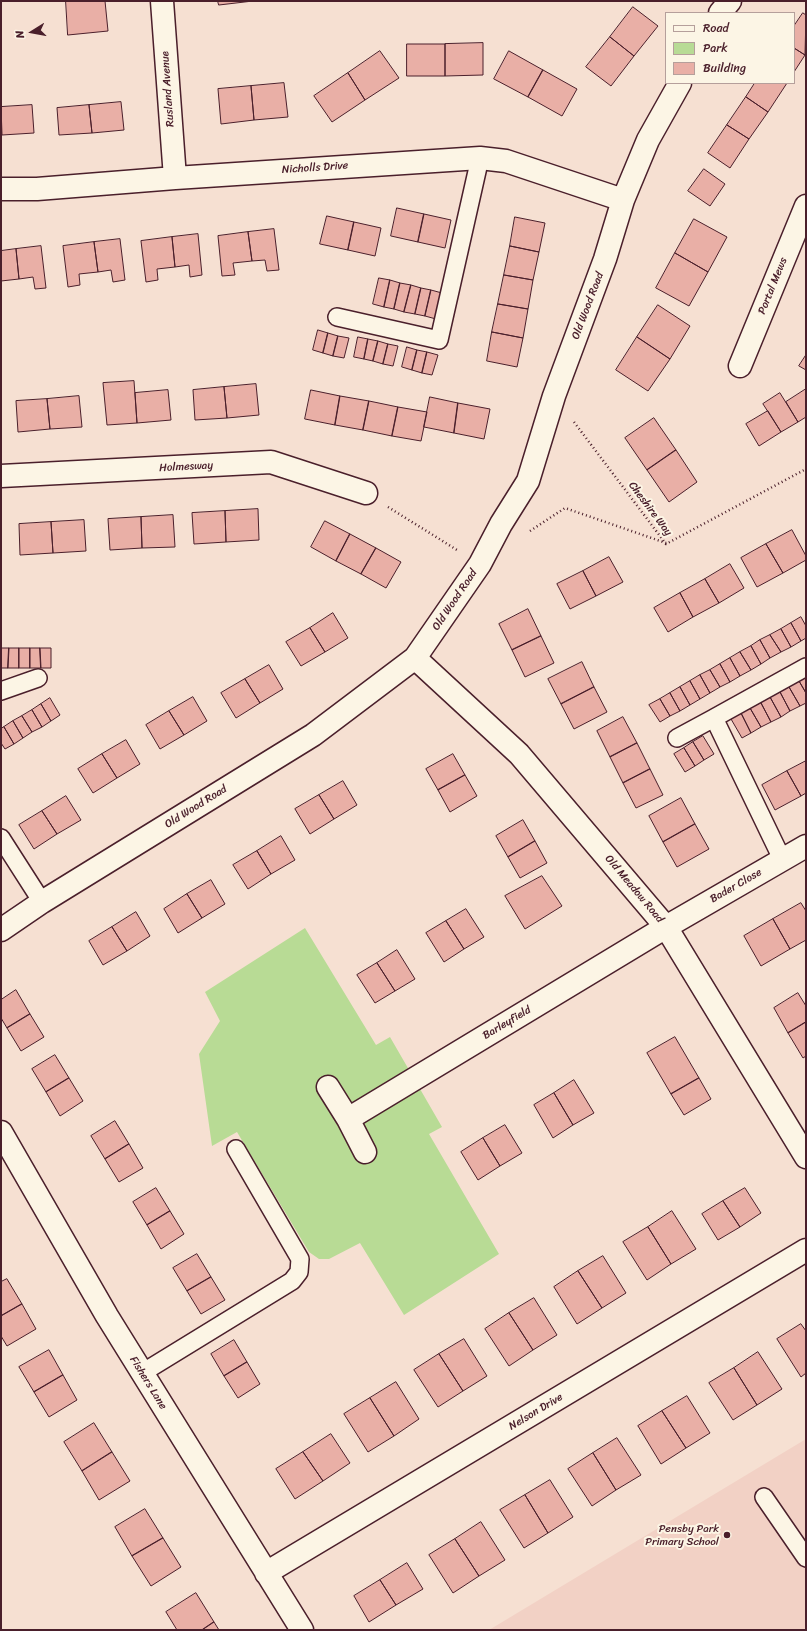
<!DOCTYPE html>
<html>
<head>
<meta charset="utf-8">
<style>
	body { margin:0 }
	#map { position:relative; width:807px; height:1631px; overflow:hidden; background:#f6e0d2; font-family:Sriracha,sans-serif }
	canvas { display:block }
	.frame { position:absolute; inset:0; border:2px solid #4a1f2b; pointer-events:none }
	.legend { position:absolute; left:665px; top:12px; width:130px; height:72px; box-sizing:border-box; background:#fcf5e5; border:1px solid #b59f9b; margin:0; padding:5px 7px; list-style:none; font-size:12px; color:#4a1f2b }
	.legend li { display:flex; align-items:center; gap:8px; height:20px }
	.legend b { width:20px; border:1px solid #b59f9b }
	.north { position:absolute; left:12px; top:12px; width:40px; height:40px; -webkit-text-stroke:3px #fcf5e5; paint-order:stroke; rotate:259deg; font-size:11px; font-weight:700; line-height:16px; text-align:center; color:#4a1f2b }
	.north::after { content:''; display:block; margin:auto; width:14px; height:18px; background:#4a1f2b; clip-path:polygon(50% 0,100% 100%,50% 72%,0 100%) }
</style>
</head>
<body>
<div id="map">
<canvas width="807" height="1631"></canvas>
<div class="frame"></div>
<ul class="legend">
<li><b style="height:5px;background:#fcf5e5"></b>Road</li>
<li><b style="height:11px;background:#b8db95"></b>Park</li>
<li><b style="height:11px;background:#e9afa6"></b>Building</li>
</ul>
<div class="north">N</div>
</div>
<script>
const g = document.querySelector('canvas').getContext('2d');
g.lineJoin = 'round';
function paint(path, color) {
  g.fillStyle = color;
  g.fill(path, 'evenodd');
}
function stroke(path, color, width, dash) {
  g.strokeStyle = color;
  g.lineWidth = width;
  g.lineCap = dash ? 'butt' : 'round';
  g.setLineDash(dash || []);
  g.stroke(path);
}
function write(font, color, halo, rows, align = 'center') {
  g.font = font + ' Sriracha,sans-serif';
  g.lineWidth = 4;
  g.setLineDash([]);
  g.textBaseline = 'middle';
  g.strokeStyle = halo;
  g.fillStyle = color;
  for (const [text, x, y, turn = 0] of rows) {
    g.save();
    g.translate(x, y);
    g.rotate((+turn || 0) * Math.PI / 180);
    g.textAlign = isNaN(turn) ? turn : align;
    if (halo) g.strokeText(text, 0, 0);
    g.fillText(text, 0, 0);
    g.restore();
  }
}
const built = new Path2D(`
	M806,1439V1630H489Z`);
const green = new Path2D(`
	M305,928L376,1045L390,1037L442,1127L429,1134L499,1254L404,1315L360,1243L329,1259H319L309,1252L237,1132L212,1146L199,1054L220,1021L205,992Z`);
const building = new Path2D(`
	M66,1H105L108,31L68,35Z
	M218,1H253L219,5Z
	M633,7L658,26L634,56L610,37Z
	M803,13L806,15L805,55L794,48V26Z
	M610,37L634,56L611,86L586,67Z
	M483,43V75L445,76V44Z
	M407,44H445V76H407Z
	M794,48L805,55L794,72Z
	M380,51L399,78L365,100L348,73Z
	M509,51L543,70L528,97L494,79Z
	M543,70L577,89L562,116L528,97Z
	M348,73L365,100L332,122L314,96Z
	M284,83L288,117L254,120L251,86Z
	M755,83H787L768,112L746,97Z
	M251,86L254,120L221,124L218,89Z
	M746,97L768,112L749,139L727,125Z
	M121,102L124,130L92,133L89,105Z
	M32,105L34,133L2,135L1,107Z
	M89,105L92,133L59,135L57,108Z
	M727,125L749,139L730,168L708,153Z
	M704,169L725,184L710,206L688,191Z
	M397,208L424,214L418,242L391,236Z
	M424,214L451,220L445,248L418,242Z
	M327,216L354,222L348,250L320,244Z
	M515,217L545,223L539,252L510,246Z
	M694,219L727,237L708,272L675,253Z
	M354,222L381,228L375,256L348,250Z
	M274,229L279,270L267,271L265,260L252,261L248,232Z
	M248,232L252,261L233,263L235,275L222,276L218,236Z
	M198,234L202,275L190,277L189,265L175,267L172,237Z
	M172,237L175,267L157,269L158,280L146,282L141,241Z
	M120,239L125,280L113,282L111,270L98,272L94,242Z
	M94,242L98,272L79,274L80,285L68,287L63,246Z
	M41,246L46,288L35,289L33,277L19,279L16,249Z
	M510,246L539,252L533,280L504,275Z
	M16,249L19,279L1,281V251Z
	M675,253L708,272L689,306L656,288Z
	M504,275L533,280L528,309L498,304Z
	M379,278L390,280L384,307L373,304Z
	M390,280L400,283L394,309L384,307Z
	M400,283L411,285L404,312L394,309Z
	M411,285L421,288L415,314L404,312Z
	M421,288L431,290L425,316L415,314Z
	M431,290L442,293L436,319L425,316Z
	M498,304L528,309L523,338L492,332Z
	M658,305L690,326L670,359L637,337Z
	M318,330L328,333L323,353L313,350Z
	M492,332L523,338L517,367L487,361Z
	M328,333L338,336L333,356L323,353Z
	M338,336L349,338L344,358L333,356Z
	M358,337L368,339L364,359L354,357Z
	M637,337L670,359L648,391L616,370Z
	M368,339L378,341L373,361L364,359Z
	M378,341L388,344L383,364L373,361Z
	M388,344L398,346L393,366L383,364Z
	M407,347L417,350L412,370L402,367Z
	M417,350L427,352L422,373L412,370Z
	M427,352L438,355L432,375L422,373Z
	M806,355V370L799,366Z
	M134,381L137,423L107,425L103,383Z
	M256,384L259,415L227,418L224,387Z
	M224,387L227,418L195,420L193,390Z
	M806,389V417L798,422L786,402Z
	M168,390L171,420L137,423L135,393Z
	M311,390L340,396L335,425L305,419Z
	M780,393L798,422L781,432L763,404Z
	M79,396L82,427L50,429L47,399Z
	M340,396L369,401L363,430L335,425Z
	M430,397L458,403L454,433L424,427Z
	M47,399L50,429L18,432L16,401Z
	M369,401L398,407L392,436L363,430Z
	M458,403L490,409L484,439L454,433Z
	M398,407L427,412L421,441L392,436Z
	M768,411L781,432L759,446L746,424Z
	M654,418L676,450L647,470L625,438Z
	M676,450L697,482L669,502L647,470Z
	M258,509L259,540L226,542L225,511Z
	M225,511L226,542L194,544L192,513Z
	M173,515L175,547L142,548L141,517Z
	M141,517L142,548L110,550L108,519Z
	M84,520L86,551L53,553L51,522Z
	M325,521L350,534L336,561L311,547Z
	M51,522L53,553L20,555L19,524Z
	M792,530L806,556V560L783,573L766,544Z
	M350,534L376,548L361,574L336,561Z
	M766,544L783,573L757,587L741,558Z
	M376,548L401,562L386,588L361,574Z
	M609,557L623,582L596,596L583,571Z
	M730,564L744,588L719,603L705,579Z
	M583,571L596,596L570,609L557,584Z
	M705,579L719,603L693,617L680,593Z
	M680,593L693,617L668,632L654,608Z
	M528,609L541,636L512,650L499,624Z
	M333,613L348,638L325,652L310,628Z
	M801,617L806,626V638L801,641L791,623Z
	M791,623L801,641L791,647L781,629Z
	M310,628L325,652L301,666L286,642Z
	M781,629L791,647L781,652L770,635Z
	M770,635L781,652L770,658L760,640Z
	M541,636L554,663L525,677L512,650Z
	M760,640L770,658L761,664L751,646Z
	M751,646L761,664L751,670L740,652Z
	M1,648H9L8,668H1Z
	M9,648H19V668H8Z
	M19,648H30V668H19Z
	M30,648H40L41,668H30Z
	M40,648H51V668H41Z
	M740,652L751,670L740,676L730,658Z
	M730,658L740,676L730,682L720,664Z
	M582,662L594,687L561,704L548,679Z
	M720,664L730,682L720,687L710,670Z
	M269,665L283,689L260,703L245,679Z
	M710,670L720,687L710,693L700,675Z
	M700,675L710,693L700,699L690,681Z
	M806,677V693L799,681Z
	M245,679L260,703L236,718L221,693Z
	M690,681L700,699L690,705L680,687Z
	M799,681L806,693V703L800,706L789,687Z
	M594,687L607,712L574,729L561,704Z
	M680,687L690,705L680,711L670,693Z
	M789,687L800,706L790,711L780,692Z
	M780,692L790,711L781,717L770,697Z
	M670,693L680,711L670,716L660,699Z
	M193,697L207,721L184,735L169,711Z
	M770,697L781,717L771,722L761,703Z
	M50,698L60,715L51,721L41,704Z
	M660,699L670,716L660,722L649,705Z
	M761,703L771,722L761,727L750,708Z
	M41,704L51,721L42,727L32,710Z
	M750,708L761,727L751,733L741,713Z
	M32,710L42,727L32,732L22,716Z
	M169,711L184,735L160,749L146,725Z
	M741,713L751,733L742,738L731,719Z
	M22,716L32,732L23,738L13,721Z
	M623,717L637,743L610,757L597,731Z
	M13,721L23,738L14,744L4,727Z
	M4,727L14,744L5,749L1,743V729Z
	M703,736L714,754L704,760L693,742Z
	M126,740L140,764L117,778L102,754Z
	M693,742L704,760L695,766L684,748Z
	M637,743L650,769L623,783L610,757Z
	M684,748L695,766L685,772L674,754Z
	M102,754L117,778L93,793L78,769Z
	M453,754L465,775L438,790L426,769Z
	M806,761V793L801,796L787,771Z
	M650,769L663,795L636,808L623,783Z
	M787,771L801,796L775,810L762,785Z
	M465,775L477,796L450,812L438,790Z
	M343,781L357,805L334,819L319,795Z
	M319,795L334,819L310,834L295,809Z
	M66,796L81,820L57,834L42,811Z
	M681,798L695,824L663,842L649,816Z
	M42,811L57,834L34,849L19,825Z
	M523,820L535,841L508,857L496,836Z
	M695,824L709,849L677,867L663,842Z
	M281,836L295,860L271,874L257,851Z
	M535,841L547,863L520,878L508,857Z
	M257,851L271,874L248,889L233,865Z
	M542,876L562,906L525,929L505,896Z
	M211,880L225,904L202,918L187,894Z
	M187,894L202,918L178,933L164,909Z
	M801,903L806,911V940L790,949L773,919Z
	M466,909L484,937L464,949L446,921Z
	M136,912L150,936L127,951L112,927Z
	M773,919L790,949L761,966L744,936Z
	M446,921L464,949L444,962L426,933Z
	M112,927L127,951L103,965L89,941Z
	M397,950L415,979L395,991L377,963Z
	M377,963L395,991L375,1003L357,975Z
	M16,990L30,1014L7,1028L1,1018V1000Z
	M798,993L806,1006V1022L788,1033L774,1008Z
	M30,1014L44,1037L21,1051L7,1028Z
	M806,1022V1056L803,1058L788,1033Z
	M675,1037L699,1078L671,1094L647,1053Z
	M55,1055L69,1078L46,1092L32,1069Z
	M69,1078L83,1101L60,1116L46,1092Z
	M699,1078L711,1099L684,1115L671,1094Z
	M574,1080L594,1113L573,1125L554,1093Z
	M554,1093L573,1125L553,1138L534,1105Z
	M115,1121L129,1144L105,1159L91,1136Z
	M505,1125L522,1153L500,1166L483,1138Z
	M483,1138L500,1166L478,1180L461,1152Z
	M129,1144L143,1168L119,1182L105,1159Z
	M156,1188L170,1211L147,1225L133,1202Z
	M745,1188L761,1213L740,1227L723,1201Z
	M723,1201L740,1227L718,1240L702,1214Z
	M170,1211L184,1234L161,1249L147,1225Z
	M672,1211L696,1249L671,1264L648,1227Z
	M648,1227L671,1264L647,1280L623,1242Z
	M197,1254L211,1277L187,1291L173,1268Z
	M603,1256L626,1293L602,1308L578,1271Z
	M578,1271L602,1308L577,1324L554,1287Z
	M211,1277L225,1300L201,1314L187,1291Z
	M7,1279L22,1304L1,1316V1282Z
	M534,1298L557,1335L533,1350L509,1313Z
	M22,1304L36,1329L7,1346L1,1336V1316Z
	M509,1313L533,1350L509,1366L485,1329Z
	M801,1324L806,1331V1373L801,1377L777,1339Z
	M464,1339L487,1376L463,1391L439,1354Z
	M234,1340L247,1362L224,1376L211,1354Z
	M49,1350L63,1375L34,1392L19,1367Z
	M758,1352L782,1389L757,1405L734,1368Z
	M439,1354L463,1391L438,1407L414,1370Z
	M247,1362L260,1384L238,1398L224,1376Z
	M734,1368L757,1405L733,1420L709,1383Z
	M63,1375L77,1400L49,1417L34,1392Z
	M396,1382L419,1419L394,1436L370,1398Z
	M687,1396L710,1433L686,1448L662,1411Z
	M370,1398L394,1436L368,1452L344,1414Z
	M662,1411L686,1448L661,1464L638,1426Z
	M94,1423L112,1452L82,1471L64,1442Z
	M331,1434L350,1463L323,1481L303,1452Z
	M617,1438L641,1475L616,1490L593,1453Z
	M112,1452L130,1481L99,1500L82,1471Z
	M303,1452L323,1481L295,1499L276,1469Z
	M593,1453L616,1490L592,1506L568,1469Z
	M550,1480L573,1517L548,1533L525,1495Z
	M525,1495L548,1533L524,1548L500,1510Z
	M145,1509L163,1538L132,1556L115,1527Z
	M481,1522L505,1560L479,1576L455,1539Z
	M163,1538L181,1567L151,1586L132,1556Z
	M455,1539L479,1576L453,1593L429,1555Z
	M407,1563L423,1589L396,1605L380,1580Z
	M380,1580L396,1605L369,1622L354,1596Z
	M196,1593L214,1622L202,1630H177L166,1612Z
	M214,1622L219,1630H202Z`);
const path = new Path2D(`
	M574,422L666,544L806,469
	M388,507L457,550
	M530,531L565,508L666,543`);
const lane = new Path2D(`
	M337,317L439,340L480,158
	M1,691L38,678
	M714,718L806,667
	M677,738L714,718L782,859
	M1,838L42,902
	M142,1373L292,1281L299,1272L300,1259L236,1149
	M764,1497L806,1558`);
const street = new Path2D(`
	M162,1L175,178
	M720,13L730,1
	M1,189H37L175,178L480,158L506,161L623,200
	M740,366L806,206
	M1,476L271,462L366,493
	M415,658L519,754L666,927L806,1157
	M1,930L42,902L313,735L415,658L480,564L501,524L528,481L554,396L605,259L623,200L648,140L680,83
	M328,1087L348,1119L365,1152
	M348,1119L666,927L806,846
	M1,1132L107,1316L302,1630
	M266,1573L806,1250`);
const markers = [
	[727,1535,4,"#4a1f2b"]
];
const streetNames = [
	["Rusland Avenue",168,89,-94],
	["Nicholls Drive",315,168,-4],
	["Portal Mews",773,286,-68],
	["Old Wood Road",588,306,-69],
	["Holmesway",186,467,-3],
	["Cheshire Way",650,509,53],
	["Old Wood Road",455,600,-56],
	["Old Wood Road",196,807,-32],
	["Bader Close",736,886,-30],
	["Old Meadow Road",634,889,50],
	["Barleyfield",507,1023,-31],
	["Fishers Lane",148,1383,58],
	["Nelson Drive",536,1412,-31]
];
const poiNames = [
	["Pensby Park",719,1529],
	["Primary School",719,1542]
];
paint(built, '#f2d1c5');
paint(green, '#b8db95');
paint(building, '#e9afa6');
stroke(building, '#4a1f2b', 1);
stroke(lane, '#4a1f2b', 20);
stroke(street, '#4a1f2b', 25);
stroke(path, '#4a1f2b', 2.5, [1, 3]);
stroke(lane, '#fcf5e5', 17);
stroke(street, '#fcf5e5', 22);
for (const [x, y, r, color] of markers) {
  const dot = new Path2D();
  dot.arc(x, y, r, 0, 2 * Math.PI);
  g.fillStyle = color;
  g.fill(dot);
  stroke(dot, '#fcf5e5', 1.5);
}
write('11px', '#4a1f2b', '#fcf5e5', streetNames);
write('11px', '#4a1f2b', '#fcf5e5', poiNames, 'right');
</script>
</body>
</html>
